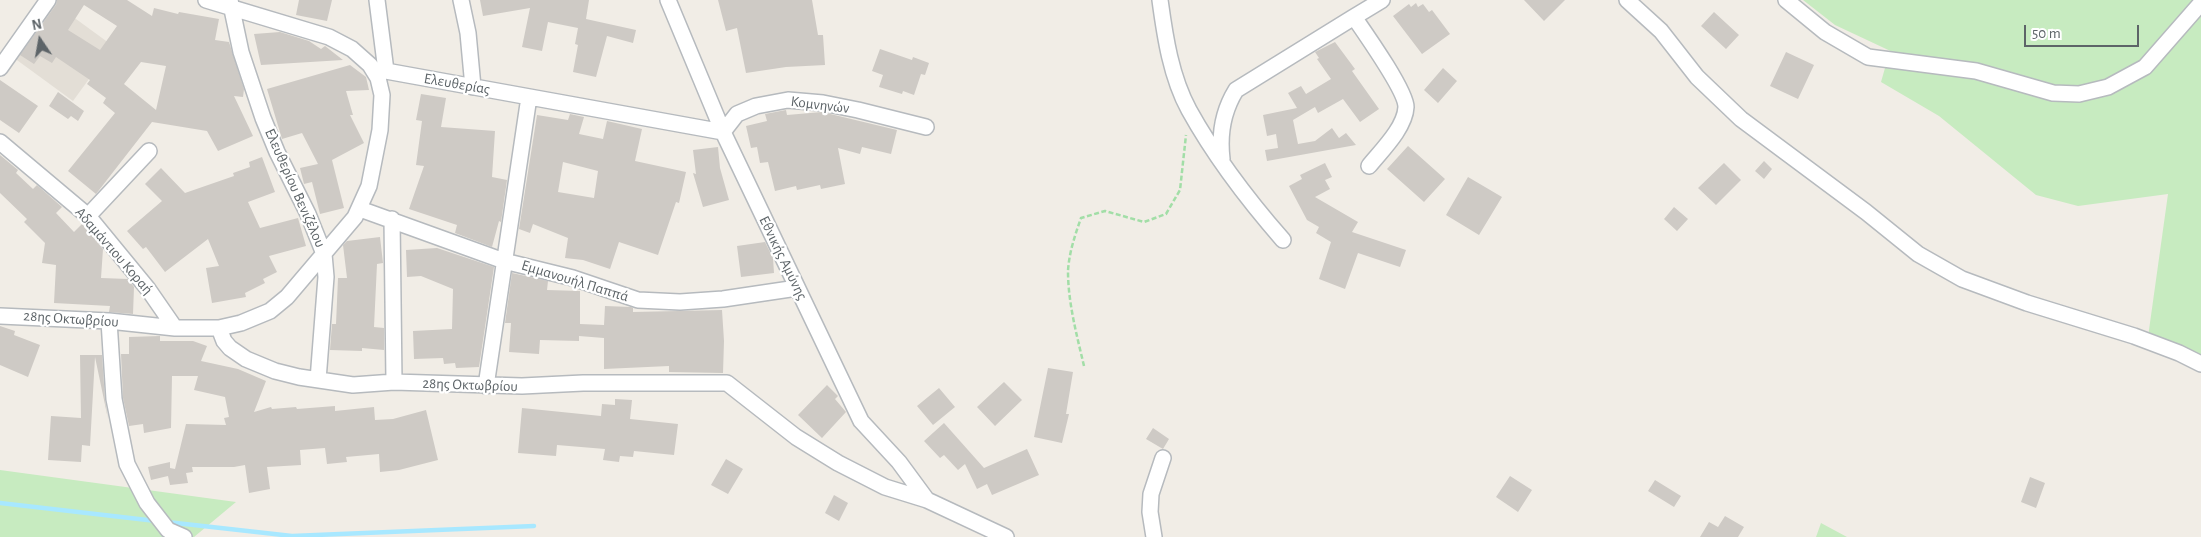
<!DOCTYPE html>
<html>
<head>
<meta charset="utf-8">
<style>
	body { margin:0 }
	#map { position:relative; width:2201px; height:537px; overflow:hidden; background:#f1ede6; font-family:"Alegreya Sans",sans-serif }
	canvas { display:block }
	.north { position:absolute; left:15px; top:15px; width:50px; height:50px; -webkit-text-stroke:4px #fff; paint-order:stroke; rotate:348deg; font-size:14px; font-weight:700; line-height:20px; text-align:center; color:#5d6468 }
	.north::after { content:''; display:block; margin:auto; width:18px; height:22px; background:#5d6468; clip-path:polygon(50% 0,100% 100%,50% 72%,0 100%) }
	.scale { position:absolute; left:2024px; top:25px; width:115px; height:22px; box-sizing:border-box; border:2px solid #5d6468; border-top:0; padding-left:6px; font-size:15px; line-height:18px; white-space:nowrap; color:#5d6468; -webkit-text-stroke:4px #fff; paint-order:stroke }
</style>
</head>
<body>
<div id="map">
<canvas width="2201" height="537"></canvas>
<div class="north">N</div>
<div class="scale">50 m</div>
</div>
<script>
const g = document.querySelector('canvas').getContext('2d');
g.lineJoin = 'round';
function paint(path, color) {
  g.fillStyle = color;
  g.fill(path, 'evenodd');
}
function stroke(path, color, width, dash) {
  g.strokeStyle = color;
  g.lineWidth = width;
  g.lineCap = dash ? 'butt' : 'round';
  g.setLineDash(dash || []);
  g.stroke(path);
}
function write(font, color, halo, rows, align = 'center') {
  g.font = font + ' "Alegreya Sans",sans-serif';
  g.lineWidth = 4.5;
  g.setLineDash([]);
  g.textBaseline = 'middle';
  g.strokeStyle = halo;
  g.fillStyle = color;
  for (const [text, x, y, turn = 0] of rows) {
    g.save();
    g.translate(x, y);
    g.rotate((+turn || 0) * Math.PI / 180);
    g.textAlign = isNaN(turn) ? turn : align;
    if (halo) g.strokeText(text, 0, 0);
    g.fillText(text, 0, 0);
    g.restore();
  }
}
const education = new Path2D(`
	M50,0L113,46L73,101L10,55Z`);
const green = new Path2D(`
	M1803,0H2201V363L2148,337L2168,194L2078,206L2036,195L1939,116L1881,82L1887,61L1899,55L1835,25Z
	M0,470L236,502L194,537H0Z
	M1821,523L1847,537H1816Z`);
const stream = new Path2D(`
	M0,503L156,521
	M167,522L292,536L534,526`);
const building = new Path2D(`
	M57,0H127L152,16L154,8L178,14L179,12L219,19L215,40L229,42L244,89L243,97L234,96L253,136L218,151L207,131L152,122L96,194L68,171L115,113L103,103L106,98L87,84L90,80L56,57L52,63L40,56L34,64L20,55L56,5ZM84,5L117,26L100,50L68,30ZM141,62L166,66L156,110L124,84Z
	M299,0H332L327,21L296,15Z
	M480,0H589L586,19L636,30L633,43L607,36L596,77L573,72L578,45L575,44L578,28L548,22L542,51L522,47L530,8L483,16Z
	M718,0H812L818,35H823L825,65L786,67L746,73L737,28L726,31Z
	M1524,0H1565L1544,21Z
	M1416,3L1418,7L1423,4L1429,12L1432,10L1450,34L1422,54L1393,16L1409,4L1411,7Z
	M1714,12L1739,35L1726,49L1701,26Z
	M280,32L309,41L321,49L325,46L343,60L261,65L254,34Z
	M1335,42L1355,69L1352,71L1379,109L1360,122L1343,99L1318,113L1315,107L1293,120L1298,144L1315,141L1332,128L1339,138L1346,133L1356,145L1267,161L1265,150L1278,148L1276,134L1267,136L1263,115L1297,108L1288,93L1301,86L1306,94L1331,79L1317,59L1319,58L1315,52Z
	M880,49L912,60L913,57L929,63L925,75L921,74L914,95L903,91L902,94L879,87L883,75L872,71Z
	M1786,52L1814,65L1798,99L1770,86Z
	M350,65L366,77L369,90L346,91L353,115H350L364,143L332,160L344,208L320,214L312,182L304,184L300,168L318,164L302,133L282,139L267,89Z
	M1443,68L1457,81L1438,103L1424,90Z
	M0,80L38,106L19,133L0,120Z
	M58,92L84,111L78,121L71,116L68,119L49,106Z
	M421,94L446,98L441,127L495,131L492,177L507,180L501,222L499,221L492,247L455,233L457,225L409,209L424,166L416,165L422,121L416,120Z
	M786,110L787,115L822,112L897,130L891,154L862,147L860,154L838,148L845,184L821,189L820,185L797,190L796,186L775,191L768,162L760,163L757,147L751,148L746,126L767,121L765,114Z
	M570,114L584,117L579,134L603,139L607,121L642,129L635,161L686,172L679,203L676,202L658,255L619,242L610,269L583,260L565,258L568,238L533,224L530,233L519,229L537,115L568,120ZM563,162L598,171L594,198L558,192Z
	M1408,146L1445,179L1424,202L1387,169Z
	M718,147L720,168L729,200L703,207L693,173L696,174L693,150Z
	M0,155L18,170L16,173L33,189L37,185L62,207L56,213L74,232L82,224L103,249L101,278L128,279L134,287L133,314L109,312L110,306L54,303L56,265L42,263L45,243L24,222L27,219L0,193Z
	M262,157L275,192L248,202L260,228L298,218L306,246L269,256L277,272L263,279L265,283L245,293L246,297L212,303L206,268L219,266L208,239L165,272L146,247L143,249L127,231L162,201L145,184L161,168L185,193L234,176L233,173L250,167L249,162Z
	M1764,161L1772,169L1764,179L1755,171Z
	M1325,163L1332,177L1325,180L1330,189L1315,197L1358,222L1352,232L1406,250L1400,267L1358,253L1345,289L1319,279L1331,242L1316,233L1319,227L1307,220L1289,186L1302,179L1300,175Z
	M1724,163L1741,180L1716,205L1698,188Z
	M1468,177L1502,197L1479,235L1446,215Z
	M1674,207L1688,219L1677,231L1664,219Z
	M380,237L383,263L377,264L374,327L384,328V350L362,348V351L330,350L332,324H336L338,278H347L343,245L347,241Z
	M765,242L773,258L774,273L741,277L737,246Z
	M437,248L494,267L479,367L456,368L455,363L444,364L443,358L414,359L413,331L452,329L453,289L421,276L407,277L406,250Z
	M512,273L548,281L547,290L580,291V324L604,325L605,306L631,307L633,308V312L722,310L724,341L723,373L669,372V366L604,369V338L579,336V341L540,340L539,354L509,352L511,323H505Z
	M0,326L15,331L14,335L40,345L28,377L0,365Z
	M160,336V341H193L207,346L201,361L238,369L266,381L254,412L271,407L272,409L296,407L297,409L335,406V411L374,407L375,420L393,419L426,410L438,460L399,470L380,472L379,454L346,457L347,462L327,464L325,448L300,450L301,465L267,467L270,489L249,493L245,465L234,467H192L193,472L186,473L188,483L170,485L168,476L151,480L148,467L170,462V468L175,469L186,424L226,425L224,418L229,417L225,397L194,390L198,376H172L171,428L144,433L143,424L129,426L123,398L121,354H129V337Z
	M80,355H102L105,400L108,419L95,357L90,446L82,445L81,462L48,460L51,416L81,418Z
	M1048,368L1073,372L1066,414H1069L1062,443L1034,437Z
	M1004,382L1022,400L995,426L977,407Z
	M827,385L838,396L835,399L846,412L822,438L798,415Z
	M939,388L955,407L933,425L917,406Z
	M615,399L632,400L630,419L678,424L674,455L634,451L633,457L620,456L619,462L603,460L605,449L557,445L556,456L518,453L522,408L601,416L602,404L615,405Z
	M944,423L984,468L1027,449L1039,475L992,495L987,484L977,489L965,464L958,470L944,455L940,458L924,441Z
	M1153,428L1169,439L1163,449L1146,439Z
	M726,459L743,469L728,494L711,485Z
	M1510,476L1532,490L1518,512L1496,497Z
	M2030,477L2045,483L2036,508L2021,502Z
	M1655,480L1681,496L1674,507L1648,491Z
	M834,495L848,503L839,521L825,513Z
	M1725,516L1744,527L1738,537H1700L1709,522L1718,527Z`);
const path = new Path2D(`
	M1084,366C1077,336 1068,303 1068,271C1069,253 1075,235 1081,218L1105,211L1144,222L1166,214L1180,190L1186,135`);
const minor = new Path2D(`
	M230,0L241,52L263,118L277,152L308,214L324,254L326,277L318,380
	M377,0L386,71
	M461,0L468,33L473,87
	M668,0L723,132L861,421L899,462L927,500
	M1160,0C1165,37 1171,77 1189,110C1215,157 1248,200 1283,240
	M1627,0L1661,31L1697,77L1741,119L1866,212L1918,254L1962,279L2027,303L2134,336L2179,353L2201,364
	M1786,0L1825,32L1868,57L1976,71L2053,93L2079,94L2108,87L2145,67L2201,3
	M0,68L48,0
	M375,72L386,71L723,132L737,114L756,106L788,100L823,103L858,110L926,127
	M0,142L88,216L148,289L175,328
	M1222,159C1219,134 1223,111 1236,90L1354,17
	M1369,166C1381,151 1405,128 1406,107C1406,91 1365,33 1354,17L1382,0
	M360,209L504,261L573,278L638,300L680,302L723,299L797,288
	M88,216L149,151
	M392,219L394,382
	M0,316L109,321L175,328H219L241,323L270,311L287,297L355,217L369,186L380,130L382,95L378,78L370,65L352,49L329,37L206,0
	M109,321L114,399L127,464L147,503L168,530L184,537
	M219,328L224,341L230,348L246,359L275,371L299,377L353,385L394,382L522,386L583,383H727L796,437L838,463L885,487L927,500L1006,537
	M486,386L529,97
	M1154,537L1150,512L1151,494L1163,458`);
const streetNames = [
	["Ελευθερίας",457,84,10],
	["Κομνηνών",820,105,7],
	["Ελευθερίου Βενιζέλου",295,188,66],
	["Αδαμάντιου Κοραή",114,251,49],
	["Εθνικής Αμύνης",783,258,64],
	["Εμμανουήλ Παππά",575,281,17],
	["28ης Οκτωβρίου",71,319,4],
	["28ης Οκτωβρίου",470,385,2]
];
paint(education, '#e3ded6');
paint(green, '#c7ebc0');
stroke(stream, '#a8e8ff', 4.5);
paint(building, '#cecac5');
stroke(minor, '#b6babe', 18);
stroke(path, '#a2dea7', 2.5, [5, 2.5]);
stroke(minor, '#fff', 15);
write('15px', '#5d6468', '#fff', streetNames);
</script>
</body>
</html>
